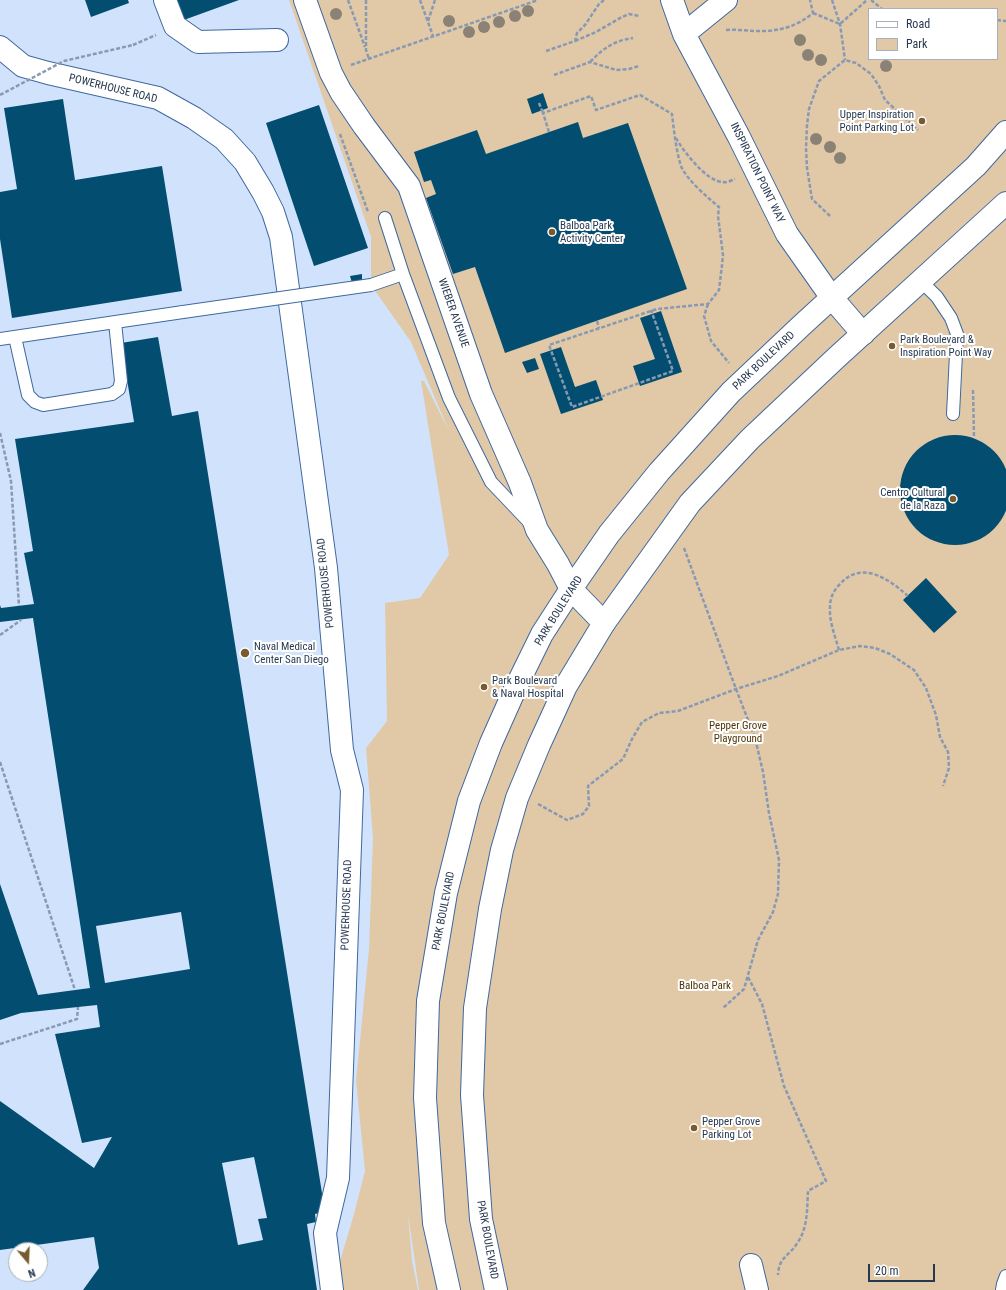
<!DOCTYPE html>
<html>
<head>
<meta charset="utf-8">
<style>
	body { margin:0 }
	#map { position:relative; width:1006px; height:1290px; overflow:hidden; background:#d1e3fc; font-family:"Roboto Condensed",sans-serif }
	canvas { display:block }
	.legend { position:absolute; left:868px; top:8px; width:130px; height:52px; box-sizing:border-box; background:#fff; border:1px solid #a9b0b9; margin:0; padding:5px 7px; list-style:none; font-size:12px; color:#273951 }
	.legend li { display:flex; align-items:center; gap:8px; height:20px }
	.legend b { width:20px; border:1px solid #a9b0b9 }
	.north { position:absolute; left:8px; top:1242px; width:40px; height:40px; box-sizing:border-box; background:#fff; border:1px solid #a9b0b9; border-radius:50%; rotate:161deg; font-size:11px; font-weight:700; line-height:16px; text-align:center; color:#273951 }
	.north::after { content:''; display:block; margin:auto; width:14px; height:18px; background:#775a2e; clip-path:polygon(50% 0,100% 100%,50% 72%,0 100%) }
	.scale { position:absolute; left:868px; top:1264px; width:67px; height:18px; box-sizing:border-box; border:2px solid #273951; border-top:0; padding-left:5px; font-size:12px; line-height:14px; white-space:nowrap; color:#273951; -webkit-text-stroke:3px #fff; paint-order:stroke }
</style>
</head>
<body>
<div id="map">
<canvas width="1006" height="1290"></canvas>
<ul class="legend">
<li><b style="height:5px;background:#fff"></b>Road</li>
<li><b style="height:11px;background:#e1c9a7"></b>Park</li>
</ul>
<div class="north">N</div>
<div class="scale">20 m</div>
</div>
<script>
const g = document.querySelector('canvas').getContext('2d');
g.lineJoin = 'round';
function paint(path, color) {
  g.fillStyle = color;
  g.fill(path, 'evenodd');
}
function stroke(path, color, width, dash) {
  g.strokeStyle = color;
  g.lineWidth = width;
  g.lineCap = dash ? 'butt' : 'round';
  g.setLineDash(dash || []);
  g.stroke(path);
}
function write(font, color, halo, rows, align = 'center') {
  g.font = font + ' "Roboto Condensed",sans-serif';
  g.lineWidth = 4;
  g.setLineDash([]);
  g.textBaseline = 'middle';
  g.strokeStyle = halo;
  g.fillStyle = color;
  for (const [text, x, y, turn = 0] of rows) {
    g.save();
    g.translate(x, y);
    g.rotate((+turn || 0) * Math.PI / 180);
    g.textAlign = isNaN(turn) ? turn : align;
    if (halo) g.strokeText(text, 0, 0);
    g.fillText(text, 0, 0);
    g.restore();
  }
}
const green = new Path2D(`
	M289,0H1006V1290H419L408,1214L412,1261L418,1290H344L340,1261L354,1214L365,1171L356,1081L369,949L373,838L366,748L387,721L385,603L420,598L449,555L421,381H424L449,431L411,342L371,285V237ZM869,9H997V59H869Z`);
const building = new Path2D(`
	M85,0H128L129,3L91,17Z
	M174,0H239L181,21Z
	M543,93L548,108L532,114L527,99Z
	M63,99L75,180L162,166L182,291L12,318L0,239V192L17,189L4,108Z
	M319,105L368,248L314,266L266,123Z
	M578,122L583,138L628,123L687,289L505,353L475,267L453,274L426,198L436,194L431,180L424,182L414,152L477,130L486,154Z
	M362,274V281L352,283L350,276Z
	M661,311L682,372L640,386L633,366L655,359L640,318Z
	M158,337L172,416L198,411L325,1212L315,1214L316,1222L307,1224L317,1290H83L99,1268L94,1237L0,1250V1101L94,1168L112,1137L82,1143L55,1034L100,1027L97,1005L21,1013L0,1020V884L38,995L90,988L33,618L0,622V605L1,608L34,604L24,553L33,551L15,439L134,422L121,343ZM181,912L190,969L105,983L96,926ZM254,1157L267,1218L258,1219L263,1240L238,1245L222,1163Z
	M561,347L575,387L596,380L603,400L561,414L540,354Z
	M535,358L539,369L527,373L522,362Z
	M900 490a55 55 0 1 1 110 0a55 55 0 1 1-110 0Z
	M926,578L957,612L934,633L903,600Z`);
const path = new Path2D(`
	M348,0L365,47
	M366,0V50L369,59
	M420,0L433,36
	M832,0L840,24L845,60
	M871,0L882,9
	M813,13L840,24L867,0
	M997,20L1006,21
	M428,21L435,0
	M726,30C737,29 747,31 757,31C778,32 798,26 813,13L810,0
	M575,41L596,32L622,17L629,14L639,16
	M133,45L156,35
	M546,51L575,41L577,33L585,25L599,4L604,0
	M590,62C604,48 613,41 633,38
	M351,65L538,0
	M554,75L590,62L616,70L629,69L639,66
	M539,103L543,113
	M549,132L543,113L591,96L596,110L640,95L672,114C674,131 676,150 681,166C686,179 708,198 719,207L718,216L723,255L722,265L719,290L708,304L657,309L549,345L572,407L673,371L651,310
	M340,134L368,212
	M676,138C683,151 707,182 723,182C727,183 732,180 735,179
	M830,216L812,199L807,168L806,148L807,125L809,109L819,81L845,60L856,63L871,74L879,86L885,100L918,130
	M708,304L704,316L711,341L729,363
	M597,321L599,328
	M973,390L974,437
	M0,433L11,481L19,606
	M684,548L736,689L755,738L763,772L769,813L779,860L778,894L773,912L758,940L744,989L723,1008
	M0,635L21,620
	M839,650C835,636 829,621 830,607C830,597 834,590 841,583C863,560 890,580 908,596
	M0,762L75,990
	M538,804L567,820L583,814L589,806L588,786L623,759L632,739L642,722L659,713L678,711L736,689L778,676L839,650L860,646L875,648L890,654L914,670L926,688L936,715L940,737L948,752L949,768L943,786
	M748,977L762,1004L784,1086L826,1181L808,1191C807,1208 808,1227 798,1242C789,1257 779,1256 778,1275
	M0,1044L77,1019L78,1007`);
const service = new Path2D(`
	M385,218L403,274
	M921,281L937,297L951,318L957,334L953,414
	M371,285L403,274L449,398L491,482L529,522
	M15,337L28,395L35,402L43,405L112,394L119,389L121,381L115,322
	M0,339L183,312
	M1002,1290L1003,1284L1006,1276`);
const minor = new Path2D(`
	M165,0L175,26L198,42L277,40
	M305,0L331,73L341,92L364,126L409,186L481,394L520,483L537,530L558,564L571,589L604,623
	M672,0L684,34L739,137L787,234L832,298L863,334
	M684,34L726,0
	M0,47L23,66L48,73L158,98L194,118L224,139L245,162L263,192L273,212L281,237L326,568L342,750L352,790L338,1178L325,1233L332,1290
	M751,1265L757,1290`);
const primary = new Path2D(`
	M449,1290L434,1223L425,1098L428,1001L446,893L469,801L491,743L516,687L542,634L571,589L609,534L659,472L731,392L802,325L976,166L1006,132
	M496,1290L481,1219L472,1095L475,1008L490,909L502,850L517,798L539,745L566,686L604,623L690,503L750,439L836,358L1006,203`);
const pathBridge = new Path2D(`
	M0,95L64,61L133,45`);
const serviceBridge = new Path2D(`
	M183,312L371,285`);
const trees = [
	[528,11],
	[336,14],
	[515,16],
	[449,21],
	[499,22],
	[484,27],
	[469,32],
	[800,40],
	[808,55],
	[821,60],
	[886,66],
	[816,139],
	[830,147],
	[840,158]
];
const markers = [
	[922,121,4,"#775a2e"],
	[552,232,4,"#775a2e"],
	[892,346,4,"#775a2e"],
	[953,499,4,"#775a2e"],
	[245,653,5,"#775a2e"],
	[484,687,4,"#775a2e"],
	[694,1128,4,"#775a2e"]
];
const streetNames = [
	["POWERHOUSE ROAD",113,89,14],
	["INSPIRATION POINT WAY",757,173,64],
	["WIEBER AVENUE",453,313,71],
	["PARK BOULEVARD",764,361,-43],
	["POWERHOUSE ROAD",326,583,-96],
	["PARK BOULEVARD",559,611,-58],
	["POWERHOUSE ROAD",347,905,-88],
	["PARK BOULEVARD",444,911,-79],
	["PARK BOULEVARD",487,1240,80]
];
const poiNames = [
	["Upper Inspiration",914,115,"right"],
	["Point Parking Lot",914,128,"right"],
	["Balboa Park",560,226],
	["Activity Center",560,239],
	["Park Boulevard &",900,340],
	["Inspiration Point Way",900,353],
	["Centro Cultural",945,493,"right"],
	["de la Raza",945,506,"right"],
	["Naval Medical",254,647],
	["Center San Diego",254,660],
	["Park Boulevard",492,681],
	["& Naval Hospital",492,694],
	["Pepper Grove",702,1122],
	["Parking Lot",702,1135]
];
const parkNames = [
	["Pepper Grove",738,726],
	["Playground",738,739],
	["Balboa Park",705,986]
];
paint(green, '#e1c9a7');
paint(building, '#034e70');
stroke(service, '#3f689e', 14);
stroke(minor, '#3f689e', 24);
stroke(primary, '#3f689e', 24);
stroke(path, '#889ab3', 2.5, [4, 2]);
stroke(service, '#fff', 12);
stroke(minor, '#fff', 22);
stroke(primary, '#fff', 22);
stroke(serviceBridge, '#3f689e', 14, []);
stroke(pathBridge, '#889ab3', 2.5, [4, 2]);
stroke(serviceBridge, '#fff', 12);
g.fillStyle = '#8a8375';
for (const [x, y] of trees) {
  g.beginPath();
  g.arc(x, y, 6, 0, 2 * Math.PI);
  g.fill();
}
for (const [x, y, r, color] of markers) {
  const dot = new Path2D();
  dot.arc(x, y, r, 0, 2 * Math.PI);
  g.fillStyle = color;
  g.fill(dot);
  stroke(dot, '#fff', 1.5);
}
write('11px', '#273951', '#fff', streetNames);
write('11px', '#273951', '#fff', poiNames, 'left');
write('11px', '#4f3507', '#fff', parkNames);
</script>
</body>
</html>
